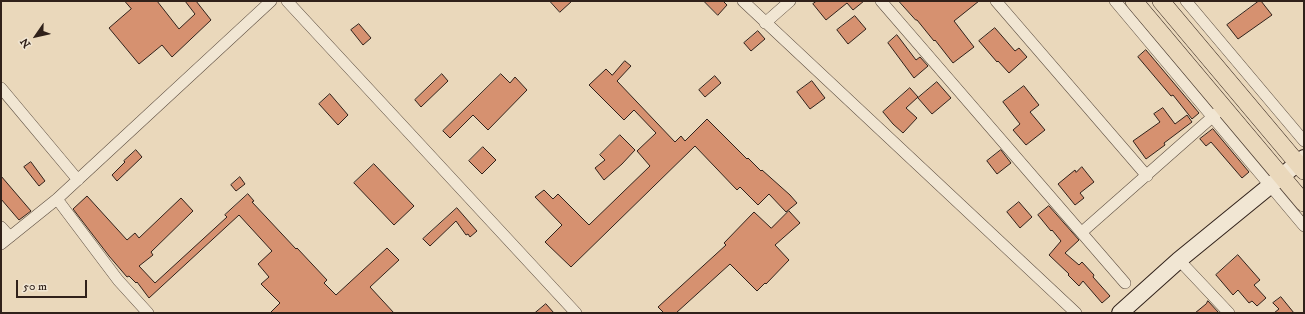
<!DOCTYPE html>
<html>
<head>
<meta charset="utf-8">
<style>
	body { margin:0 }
	#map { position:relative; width:1305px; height:314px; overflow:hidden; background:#ead8bb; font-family:"IM FELL DW Pica",serif }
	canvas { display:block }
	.frame { position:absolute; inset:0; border:2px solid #30211a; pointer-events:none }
	.north { position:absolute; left:16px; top:16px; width:40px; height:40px; -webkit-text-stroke:3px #f1e6d3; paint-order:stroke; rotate:236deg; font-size:11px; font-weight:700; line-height:16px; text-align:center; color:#30211a }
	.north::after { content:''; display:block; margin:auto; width:14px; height:18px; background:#30211a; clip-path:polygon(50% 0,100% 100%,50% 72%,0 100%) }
	.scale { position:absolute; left:16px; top:280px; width:71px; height:18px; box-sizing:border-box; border:2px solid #30211a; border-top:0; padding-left:5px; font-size:12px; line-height:14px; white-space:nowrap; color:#30211a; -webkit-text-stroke:3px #f1e6d3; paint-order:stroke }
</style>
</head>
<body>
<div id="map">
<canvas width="1305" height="314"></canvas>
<div class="frame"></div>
<div class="north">N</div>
<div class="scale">50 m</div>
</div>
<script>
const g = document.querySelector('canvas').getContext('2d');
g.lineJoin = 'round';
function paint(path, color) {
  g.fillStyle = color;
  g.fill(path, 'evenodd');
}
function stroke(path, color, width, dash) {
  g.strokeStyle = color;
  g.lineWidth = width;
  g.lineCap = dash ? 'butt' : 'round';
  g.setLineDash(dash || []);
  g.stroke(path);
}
const building = new Path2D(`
	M125,1H157L179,29L195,14L185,1H196L211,20L172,57L162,45L139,64L109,28L131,9Z
	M550,1H572L560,12Z
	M704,1H723L727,5L718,15Z
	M817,1H864L853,10L847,3L826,20L813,4Z
	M899,1H979L954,21L974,47L953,63L935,40L934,41L917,20H916Z
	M1259,1H1261L1272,15L1238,39L1227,25Z
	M855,16L866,29L848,44L837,30Z
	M359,24L371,38L363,45L351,30Z
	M995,28L1015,51L1019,48L1027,57L1009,73L998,61L997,62L979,41Z
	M758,31L765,39L751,51L744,43Z
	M897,35L916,60L920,57L928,66L914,78L888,43Z
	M1146,50L1199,113L1192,119L1173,95L1171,96L1138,57Z
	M625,61L631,66L617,81L675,142L681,136L685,141L707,119L747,159L748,158L761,171L762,170L790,195L797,203L786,212L769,194L758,205L740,187L737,190L695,146L571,267L545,242L562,225L535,197L544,190L553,199L558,194L589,225L650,166L637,151L656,133L634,110L624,120L589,85L606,69L612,75Z
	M442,74L448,81L421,107L415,100Z
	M501,74L510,83L515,77L527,90L488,130L473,115L450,138L443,131Z
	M715,76L721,83L705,97L699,90Z
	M812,81L825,98L810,109L797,92Z
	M937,82L951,98L932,114L918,98Z
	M1024,86L1039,105L1030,112L1045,130L1026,145L1013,130L1020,124L1003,102Z
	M910,88L918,97L906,108L917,118L903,133L893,124L883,112Z
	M330,94L348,115L338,125L319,104Z
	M1163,108L1175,124L1187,115L1192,122L1164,143L1165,145L1146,159L1133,141L1160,122L1154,114Z
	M1213,129L1249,172L1242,178L1211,142L1206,146L1200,139Z
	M620,135L635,150L622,164L604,180L595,168L605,160L600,155Z
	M483,147L496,160L482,174L469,161Z
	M136,150L142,157L117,181L112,175L125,162L124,161Z
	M1001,150L1011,163L997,174L987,161Z
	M31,162L45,181L39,186L24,167Z
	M374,164L414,206L394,225L354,183Z
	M1082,167L1094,182L1080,193L1084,198L1075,205L1058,184L1075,170L1076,172Z
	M1,176L31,211L19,220L1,199Z
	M240,177L245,184L236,191L231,185Z
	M248,194L254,201L252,202L296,249L297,248L327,280L324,283L336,295L387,248L399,260L370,287L394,313H270L280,303L261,284L269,277L258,264L272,251L239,215L149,298L137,282L136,283L129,276L127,277L109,256L73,209L87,196L127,240L135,233L139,238L181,198L193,211L151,252L153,255L139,266L155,283L227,217L225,215Z
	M1019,202L1032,217L1020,228L1007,212Z
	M1049,206L1079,240L1065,253L1079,265L1082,262L1094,275L1093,277L1110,296L1102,303L1083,281L1079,286L1068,275L1069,274L1049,255L1061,241L1052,230L1051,231L1038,215Z
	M457,208L477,231L470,237L468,234L466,235L456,221L430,246L423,239Z
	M789,211L800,223L775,245L789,260L766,284L765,283L757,291L730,264L676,313H664L658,307L726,245L724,243L754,212L771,228Z
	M1238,255L1260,280L1254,285L1266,298L1257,306L1252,301L1249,303L1238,290L1233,295L1216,275Z
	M1281,297L1294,313H1274L1279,309L1273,303Z
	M1208,301L1219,313H1195L1206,304Z
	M546,304L554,313H535Z`);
const street = new Path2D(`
	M287,1L576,313
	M743,1L1076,313
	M881,1L1125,283
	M996,1L1147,176
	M1115,1L1304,226
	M1186,1L1304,141
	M765,23L790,1
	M1,88L78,180
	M57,199L118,280L148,313
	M1,227L10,237
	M1082,232L1218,112
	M1,244L57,199L271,1
	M1179,260L1229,313`);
const secondary = new Path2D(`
	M1120,313L1179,260L1304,158`);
const primary = new Path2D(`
	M1134,1L1304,203
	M1161,1L1304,171`);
paint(building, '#d69170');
stroke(building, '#30211a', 1);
stroke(street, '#5e4f42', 12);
stroke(secondary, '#30211a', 18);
stroke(primary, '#30211a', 18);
stroke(street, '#f1e6d3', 11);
stroke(secondary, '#f1e6d3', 16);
stroke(primary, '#ead8bb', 17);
</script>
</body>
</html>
